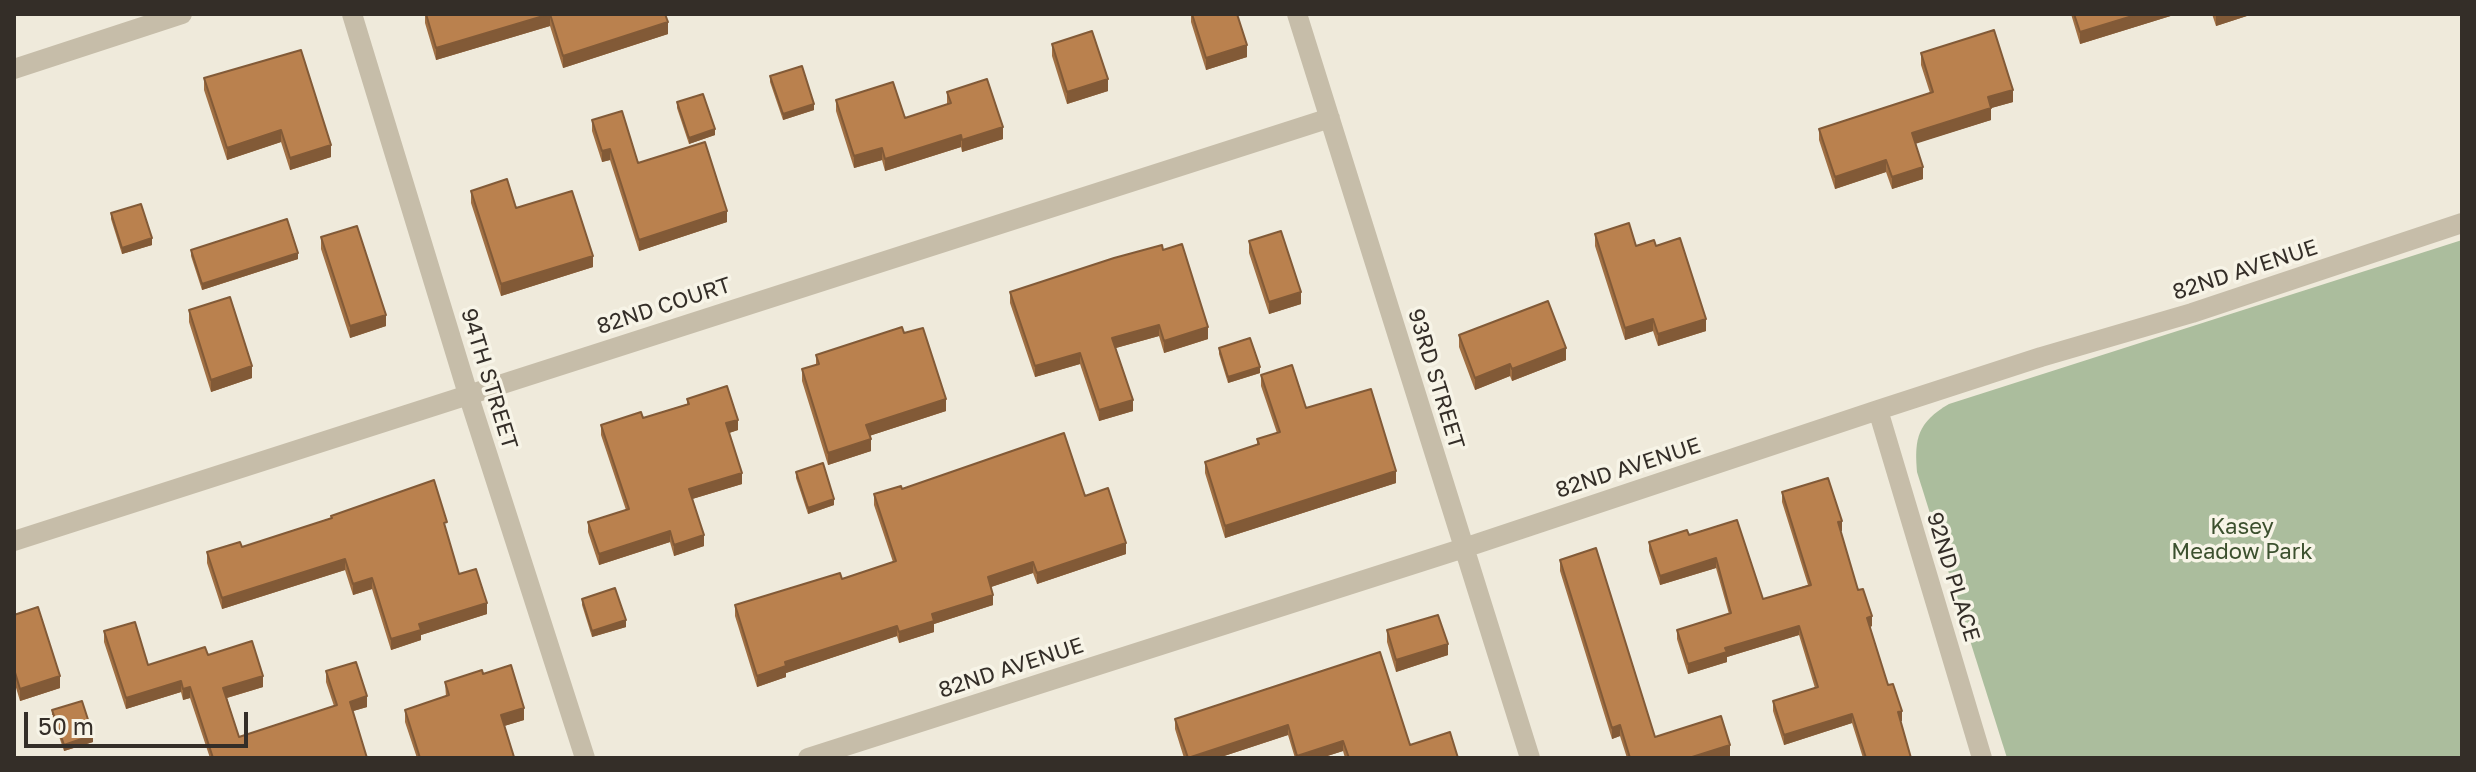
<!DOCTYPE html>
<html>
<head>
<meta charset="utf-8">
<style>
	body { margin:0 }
	#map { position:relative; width:2476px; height:772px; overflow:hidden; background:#efeadb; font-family:"Golos Text",sans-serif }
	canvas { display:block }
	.frame { position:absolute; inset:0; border:16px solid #342e28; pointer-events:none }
	.scale { position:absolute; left:24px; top:712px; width:224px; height:36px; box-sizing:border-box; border:4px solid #342e28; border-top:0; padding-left:10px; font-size:24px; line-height:28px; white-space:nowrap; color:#342e28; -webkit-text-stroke:6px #f7f4e7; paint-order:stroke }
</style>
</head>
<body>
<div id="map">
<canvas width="2476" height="772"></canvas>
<div class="frame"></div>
<div class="scale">50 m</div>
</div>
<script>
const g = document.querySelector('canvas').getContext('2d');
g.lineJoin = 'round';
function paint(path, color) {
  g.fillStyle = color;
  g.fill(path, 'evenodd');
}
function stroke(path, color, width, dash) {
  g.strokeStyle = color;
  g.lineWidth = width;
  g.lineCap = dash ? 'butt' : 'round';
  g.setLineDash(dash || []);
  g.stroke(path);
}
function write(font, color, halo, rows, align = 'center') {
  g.font = font + ' "Golos Text",sans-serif';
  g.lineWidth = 7;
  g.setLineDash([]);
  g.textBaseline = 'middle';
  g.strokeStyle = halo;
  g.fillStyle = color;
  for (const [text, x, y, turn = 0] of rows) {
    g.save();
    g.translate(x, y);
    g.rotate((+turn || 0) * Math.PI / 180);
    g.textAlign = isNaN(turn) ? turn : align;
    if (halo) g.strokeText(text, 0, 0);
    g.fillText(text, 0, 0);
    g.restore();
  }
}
const green = new Path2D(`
	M2462,240V758H2007L1917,472C1914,438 1918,422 1949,404Z`);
const street = new Path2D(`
	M352,14L468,394L585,758
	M1297,14L1530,758
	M14,69L182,14
	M1878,410L1982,758
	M14,541L1330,118
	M808,758L1464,548L1878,410L2041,357L2192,313L2462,223`);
const wall = new Path2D(`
	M425,14H665L668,34L563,68L550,26L436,60L425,23Z
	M1191,14H1237L1247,57L1206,70L1191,22Z
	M2071,14H2177L2080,44Z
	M2212,14H2253L2216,26Z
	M1052,44L1108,91L1067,104L1052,56Z
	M1921,53L2013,102L1991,108V120L1916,143L1923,179L1892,189L1886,172L1835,189L1819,140V129L1930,93L1921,65Z
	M770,76L814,110L783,120L770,82Z
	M204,78L331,157L290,170L281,142L227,160L204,90Z
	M947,92L1003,139L962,152L961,147L885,171L882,160L854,168L836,111V100L905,118L947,104Z
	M677,102L715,135L689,144L677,108Z
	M592,120L638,163L727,222L639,251L610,160L602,162L592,131Z
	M471,191L593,267L501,296L471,203Z
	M111,213L152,245L122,254L111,219Z
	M1595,234L1636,246H1656L1706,331L1658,346L1653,331L1625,340L1595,246Z
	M321,237L386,326L350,338L321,249Z
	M1249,241L1301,304L1269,314L1249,253Z
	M191,250L298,259L202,290L191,256Z
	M1163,250L1208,339L1164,353L1159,336L1116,348L1133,411L1099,421L1080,364L1035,377L1010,303V292Z
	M189,310L252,378L211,392L189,322Z
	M904,333L946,411L869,436L871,451L828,465L802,381V369L816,365V355Z
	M1459,335L1566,360L1512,381L1510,376L1475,390L1459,347Z
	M1219,348L1260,373L1228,383L1219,354Z
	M1261,375L1306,408L1396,483L1225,538L1205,473V462L1257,445V439L1277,433L1261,386Z
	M687,399L738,430L729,433L742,484L692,499L704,546L674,556L670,542L599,565L588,532V522L626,510L601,435V425L643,418L687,404Z
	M796,472L834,505L808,514L796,478Z
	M902,489L1085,496L1126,554L1037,584L1033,573L991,587L993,605L934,624V632L899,643L897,636L786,673V677L757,687L735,616V605L842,579L893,562L874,505V494Z
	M1782,492L1842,531H1840L1858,590L1872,626L1870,627L1888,685L1902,721H1900L1911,758H1863L1852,723L1784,745L1773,711V701L1815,688L1799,635L1727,657V662L1688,674L1677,639V630L1729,614L1716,568L1660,585L1649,551V542L1689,535L1763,599L1808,585L1782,502Z
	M331,516L447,533L459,574L487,614L421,635V640L391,650L372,589L353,595L345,570L222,609L207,563V552L242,547L331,518Z
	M1560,560L1655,737L1730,756L1723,758H1627L1620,736L1612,739L1560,571Z
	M582,599L626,627L592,637L582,605Z
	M14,615L60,688L20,701L14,681Z
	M1387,630L1448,655L1396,672L1387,642Z
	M104,631L148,665L208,655L263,687L227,698L239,737L334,706L326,682V671L367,707L353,711L367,758H210L190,698L183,700L181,692L126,709L104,642Z
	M1380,652L1410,745L1458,758H1345L1343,751L1321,758H1295L1288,735L1218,758H1184L1175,729V719Z
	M483,674L524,720L504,726L514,758H417L405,722V710L446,697L445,682Z
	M52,710L93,742L64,751L52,716Z`);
const shadedWall = new Path2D(`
	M550,14V26L436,60V48Z
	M2139,14H2177L2080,44V32Z
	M2216,14H2253L2216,26Z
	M668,22V34L563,68V56Z
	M1247,45V57L1206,70V58Z
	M1108,79V91L1067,104V92Z
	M2013,90V102L1988,109V97Z
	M814,104V110L783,120V114Z
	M1991,108V120L1912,145V133Z
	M1003,127V139L962,152V140Z
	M715,129V135L689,144V138Z
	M281,130V142L227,160V148Z
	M961,135V147L885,171V159Z
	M331,145V157L290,170V158Z
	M882,148V160L854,168V156Z
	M610,149V160L602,162V151Z
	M1886,160V172L1835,189V177Z
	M1923,167V179L1892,189V177Z
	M727,211V222L639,251V240Z
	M152,238V245L122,254V248Z
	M298,253V259L202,290V284Z
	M593,256V267L501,296V284Z
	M1301,292V304L1269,314V302Z
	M386,315V326L350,338V326Z
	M1653,319V331L1625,340V328Z
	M1706,319V331L1658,346V334Z
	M1159,325V336L1112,349V338Z
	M1208,327V339L1164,353V341Z
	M1566,348V360L1512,381V369Z
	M1080,353V364L1035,377V366Z
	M1510,364V376L1475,390V378Z
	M252,366V378L211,392V380Z
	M1260,367V373L1228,383V377Z
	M946,399V411L866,437V425Z
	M1133,400V411L1099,421V410Z
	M738,420V430L726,434V423Z
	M871,439V451L828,465V453Z
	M1396,471V483L1225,538V526Z
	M742,473V484L689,500V489Z
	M834,499V505L808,514V508Z
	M1842,521V531L1838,532V522Z
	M670,531V542L599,565V554Z
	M704,535V546L674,556V545Z
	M1126,543V554L1037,584V573Z
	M1716,558V568L1660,585V576Z
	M345,559V570L222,609V598Z
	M1033,562V573L988,588V577Z
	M372,578V589L353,595V584Z
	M993,595V605L934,624V632L899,643V632L932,614Z
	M487,603V614L421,635V640L391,650V639L419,624Z
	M1872,616V626L1867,628V618Z
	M626,620V627L592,637V631Z
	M897,626V636L786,673V677L757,687V676L785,662Z
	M1799,626V635L1727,657V662L1688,674V664L1725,648Z
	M1448,644V655L1396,672V660Z
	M60,676V688L20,701V689Z
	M263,676V687L223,699V688Z
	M181,681V692L126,709V698Z
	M190,687V698L183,700V689Z
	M367,696V707L350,712V702Z
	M524,708V720L501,727V715Z
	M1902,711V721L1898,722V712Z
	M1852,714V723L1784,745V735Z
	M1288,725V735L1218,758H1188Z
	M1620,725V736L1612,739V728Z
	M93,735V742L64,751V745Z
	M1343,741V751L1321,758H1297V756Z
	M1730,745V756L1723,758H1689Z`);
const building = new Path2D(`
	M426,14H665L668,22L563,56L550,14L436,48Z
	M1192,14H1237L1247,45L1206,58Z
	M2074,14H2139L2080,32Z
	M1994,30L2013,90L1988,97L1991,108L1912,133L1923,167L1892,177L1886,160L1835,177L1819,129L1933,92L1921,53Z
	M1092,31L1108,79L1067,92L1052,44Z
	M301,50L331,145L290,158L281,130L227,148L204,78Z
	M802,66L814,104L783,114L770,76Z
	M987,79L1003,127L962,140L961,135L885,159L882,148L854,156L836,100L893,82L905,118L951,103L947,92Z
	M703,94L715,129L689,138L677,102Z
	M622,111L638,163L705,142L727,211L639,240L610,149L602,151L592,120Z
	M507,179L516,208L572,191L593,256L501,284L471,191Z
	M141,204L152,238L122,248L111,213Z
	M287,219L298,253L202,284L191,250Z
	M1629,223L1636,246L1654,240L1656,246L1680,238L1706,319L1658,334L1653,319L1625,328L1595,234Z
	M357,226L386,315L350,326L321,237Z
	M1281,231L1301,292L1269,302L1249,241Z
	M1182,244L1208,327L1164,341L1159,325L1112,338L1133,400L1099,410L1080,353L1035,366L1010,292L1114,258L1162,245L1163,250Z
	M230,297L252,366L211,380L189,310Z
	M1548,301L1566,348L1512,369L1510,364L1475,378L1459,335Z
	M902,327L904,333L923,328L946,399L866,425L871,439L828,453L802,369L819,364L816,355Z
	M1250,338L1260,367L1228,377L1219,348Z
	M1292,365L1306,408L1371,389L1396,471L1225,526L1205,462L1259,444L1257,439L1280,432L1261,375Z
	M727,386L738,420L726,423L742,473L689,489L704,535L674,545L670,531L599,554L588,522L629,509L601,425L641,412L643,418L689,404L687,399Z
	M1064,433L1085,496L1108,488L1126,543L1037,573L1033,562L988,577L993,595L932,614L934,621L899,632L897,626L785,662L786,666L757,676L735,605L840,573L842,579L896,561L874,494L901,486L902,489Z
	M823,463L834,499L808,508L796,472Z
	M1828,478L1842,521L1838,522L1858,590L1863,589L1872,616L1867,618L1888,685L1893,684L1902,711L1898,712L1911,758H1866L1852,714L1784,735L1773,701L1818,687L1799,626L1725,648L1727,652L1688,664L1677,630L1731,613L1716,558L1660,576L1649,542L1687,530L1689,535L1737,520L1763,599L1811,585L1782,492Z
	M434,480L447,522L444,523L459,574L476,569L487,603L419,624L421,630L391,639L372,578L353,584L345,559L222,598L207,552L240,542L242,547L332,518L331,516Z
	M1596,548L1655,737L1721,716L1730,745L1689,758H1630L1620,725L1612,728L1560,560Z
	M615,588L626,620L592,631L582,599Z
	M38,607L60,676L20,689L14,669V615Z
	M1438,615L1448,644L1396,660L1387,630Z
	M135,622L148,665L205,647L208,655L252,641L263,676L223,688L239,737L337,705L326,671L356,662L367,696L350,702L367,758H213L190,687L183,689L181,681L126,698L104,631Z
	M1380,652L1410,745L1450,732L1458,758H1349L1343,741L1297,756L1288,725L1188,758L1175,719Z
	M511,665L524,708L501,715L514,757L420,758L405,710L449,695L445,682L482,670L483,674Z
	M82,701L93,735L64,745L52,710Z`);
const streetNames = [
	["82ND AVENUE",2245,270,-18],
	["82ND COURT",664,306,-18],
	["94TH STREET",489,379,73],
	["93RD STREET",1436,379,73],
	["82ND AVENUE",1628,468,-18],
	["92ND PLACE",1953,577,73],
	["82ND AVENUE",1011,668,-18]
];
const parkNames = [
	["Kasey",2242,527],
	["Meadow Park",2242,552]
];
paint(green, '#abbd9d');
stroke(street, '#c6bda9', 20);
paint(wall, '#a06f43');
paint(shadedWall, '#825a37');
paint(building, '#ba814e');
stroke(building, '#825a37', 2);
write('22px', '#342e28', '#f7f4e7', streetNames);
write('22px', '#3c502e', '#f7f4e7', parkNames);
</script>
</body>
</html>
